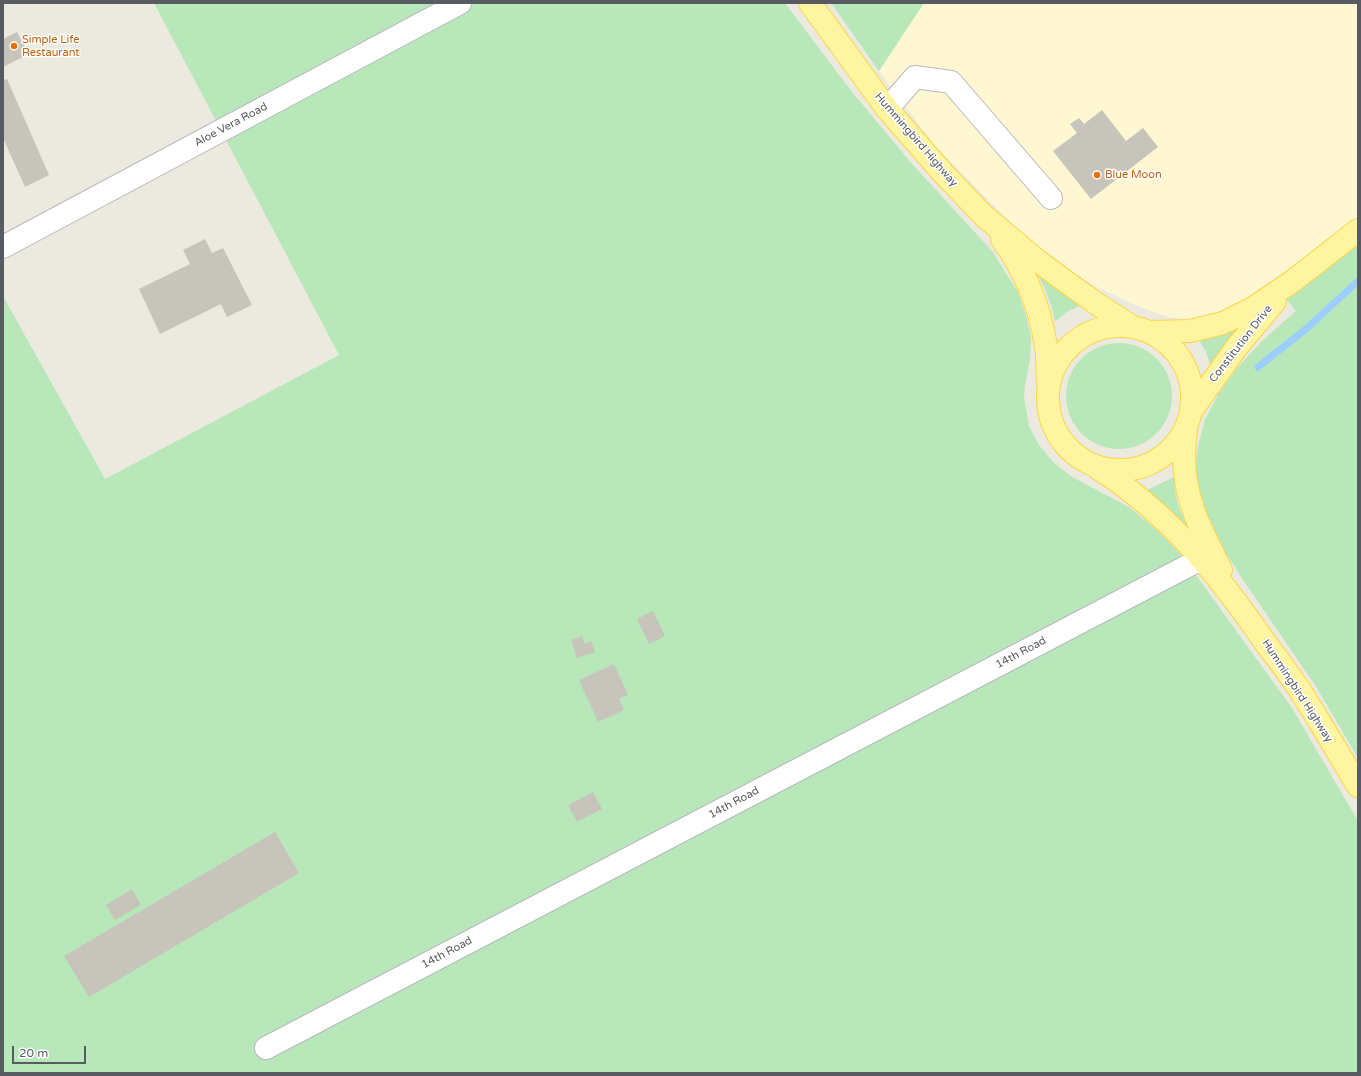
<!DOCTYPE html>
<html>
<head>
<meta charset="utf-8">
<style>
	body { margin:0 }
	#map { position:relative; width:1361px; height:1076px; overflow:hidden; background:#eceade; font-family:"Varela Round",sans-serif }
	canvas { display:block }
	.frame { position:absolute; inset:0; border:4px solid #585b61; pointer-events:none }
	.scale { position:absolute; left:12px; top:1046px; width:74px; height:18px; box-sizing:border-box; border:2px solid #585b61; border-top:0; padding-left:5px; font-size:12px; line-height:14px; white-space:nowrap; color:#585b61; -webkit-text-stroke:3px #fff; paint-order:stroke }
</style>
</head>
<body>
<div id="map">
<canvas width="1361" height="1076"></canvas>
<div class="frame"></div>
<div class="scale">20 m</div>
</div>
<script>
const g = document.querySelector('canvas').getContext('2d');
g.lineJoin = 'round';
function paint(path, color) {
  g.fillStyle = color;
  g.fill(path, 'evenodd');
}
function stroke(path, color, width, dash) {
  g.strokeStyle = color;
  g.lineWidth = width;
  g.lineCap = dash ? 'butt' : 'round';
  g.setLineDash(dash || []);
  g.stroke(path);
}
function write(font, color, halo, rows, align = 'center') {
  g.font = font + ' "Varela Round",sans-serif';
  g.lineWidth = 3;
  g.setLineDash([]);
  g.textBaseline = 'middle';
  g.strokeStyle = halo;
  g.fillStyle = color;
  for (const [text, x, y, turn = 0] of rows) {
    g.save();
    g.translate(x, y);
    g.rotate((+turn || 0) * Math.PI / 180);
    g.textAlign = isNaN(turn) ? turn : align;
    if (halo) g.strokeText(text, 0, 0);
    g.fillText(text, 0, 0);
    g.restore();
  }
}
const commercial = new Path2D(`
	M924,3H1358V219L1246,305L1205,320L1186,319L1165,316L1138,306L1101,289L1065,269L1037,249L936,147L879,71Z`);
const green = new Path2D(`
	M154,3H785L852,92L913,165L992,251L1018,292L1026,316L1031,337L1030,360L1025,386L1024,397L1029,426L1039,445L1053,462L1072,477L1129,507L1158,531L1183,557L1292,708L1358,821V1073H3V296L105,479L339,355Z
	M831,3H924L879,71Z
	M1358,219V758L1315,685L1241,577L1211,528L1198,497L1195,473L1198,446L1205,419L1218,395L1237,368L1263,340L1296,311L1273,283Z
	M1038,275L1066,295L1083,304L1067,312L1055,322C1052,305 1046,290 1038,275Z
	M1251,323L1211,367L1206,352L1199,340L1213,338Z
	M1066 396a53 53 0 1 1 106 0a53 53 0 1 1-106 0Z
	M1174,477C1175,501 1180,513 1192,533L1179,518L1145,491Z`);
const stream = new Path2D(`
	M1258,367L1306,329L1358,281`);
const building = new Path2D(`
	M17,32L29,54L3,67V39Z
	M7,79L49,175L25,187L3,138V80Z
	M1102,110L1126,141L1143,128L1158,147L1091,199L1053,151L1077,133L1070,124L1079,118L1084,124Z
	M205,239L212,253L223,248L252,305L227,317L221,304L160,334L139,289L190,264L183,250Z
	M653,611L665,636L649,644L637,619Z
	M582,636L585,644L591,641L595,652L577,658L571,640Z
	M614,664L628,695L619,699L624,710L598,722L579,680Z
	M593,792L602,809L577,822L568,805Z
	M275,832L299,873L89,997L64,956Z
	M132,889L141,905L115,920L106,905Z`);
const minor = new Path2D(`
	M887,109L915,77L951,82L1051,198
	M3,247L460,3
	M266,1048L1201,559`);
const major = new Path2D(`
	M810,3L887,109L943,173L984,216L1038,261L1065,281L1097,304L1133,327
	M1002,239C1025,271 1040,307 1046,346C1048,358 1047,371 1048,383
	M1048 398a72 72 0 1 1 144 0a72 72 0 1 1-144 0Z
	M1149,332L1190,331L1223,323L1253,308L1293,281L1358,230
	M1192,410L1236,348L1275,301
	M1186,429C1184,446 1183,464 1186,481C1191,513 1207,541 1221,570
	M1099,469C1167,512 1219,575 1264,641C1279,661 1295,681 1308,703C1325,730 1341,758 1358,786`);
const markers = [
	[14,46,4,"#e8710a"],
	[1097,175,4,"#e8710a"]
];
const foodNames = [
	["Simple Life",22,40],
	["Restaurant",22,53],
	["Blue Moon",1105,175]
];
const streetNames = [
	["Aloe Vera Road",231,125,-28],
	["Hummingbird Highway",916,140,49],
	["Constitution Drive",1241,344,-52],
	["14th Road",1021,653,-28],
	["Hummingbird Highway",1297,691,57],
	["14th Road",734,803,-28],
	["14th Road",447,953,-28]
];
paint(commercial, '#fff7d1');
paint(green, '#b8e7ba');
stroke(stream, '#9cceff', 7);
paint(building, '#c7c4bb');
stroke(minor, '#b7b9bf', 24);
stroke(major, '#fdd447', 24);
stroke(minor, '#fff', 22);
stroke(major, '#fff5a1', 22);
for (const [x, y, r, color] of markers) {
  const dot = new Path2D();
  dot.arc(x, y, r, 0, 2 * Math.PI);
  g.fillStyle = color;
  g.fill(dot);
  stroke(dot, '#fff', 1.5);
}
write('11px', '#c56008', '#fff', foodNames, 'left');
write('11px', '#585b61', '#fff', streetNames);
</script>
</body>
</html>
